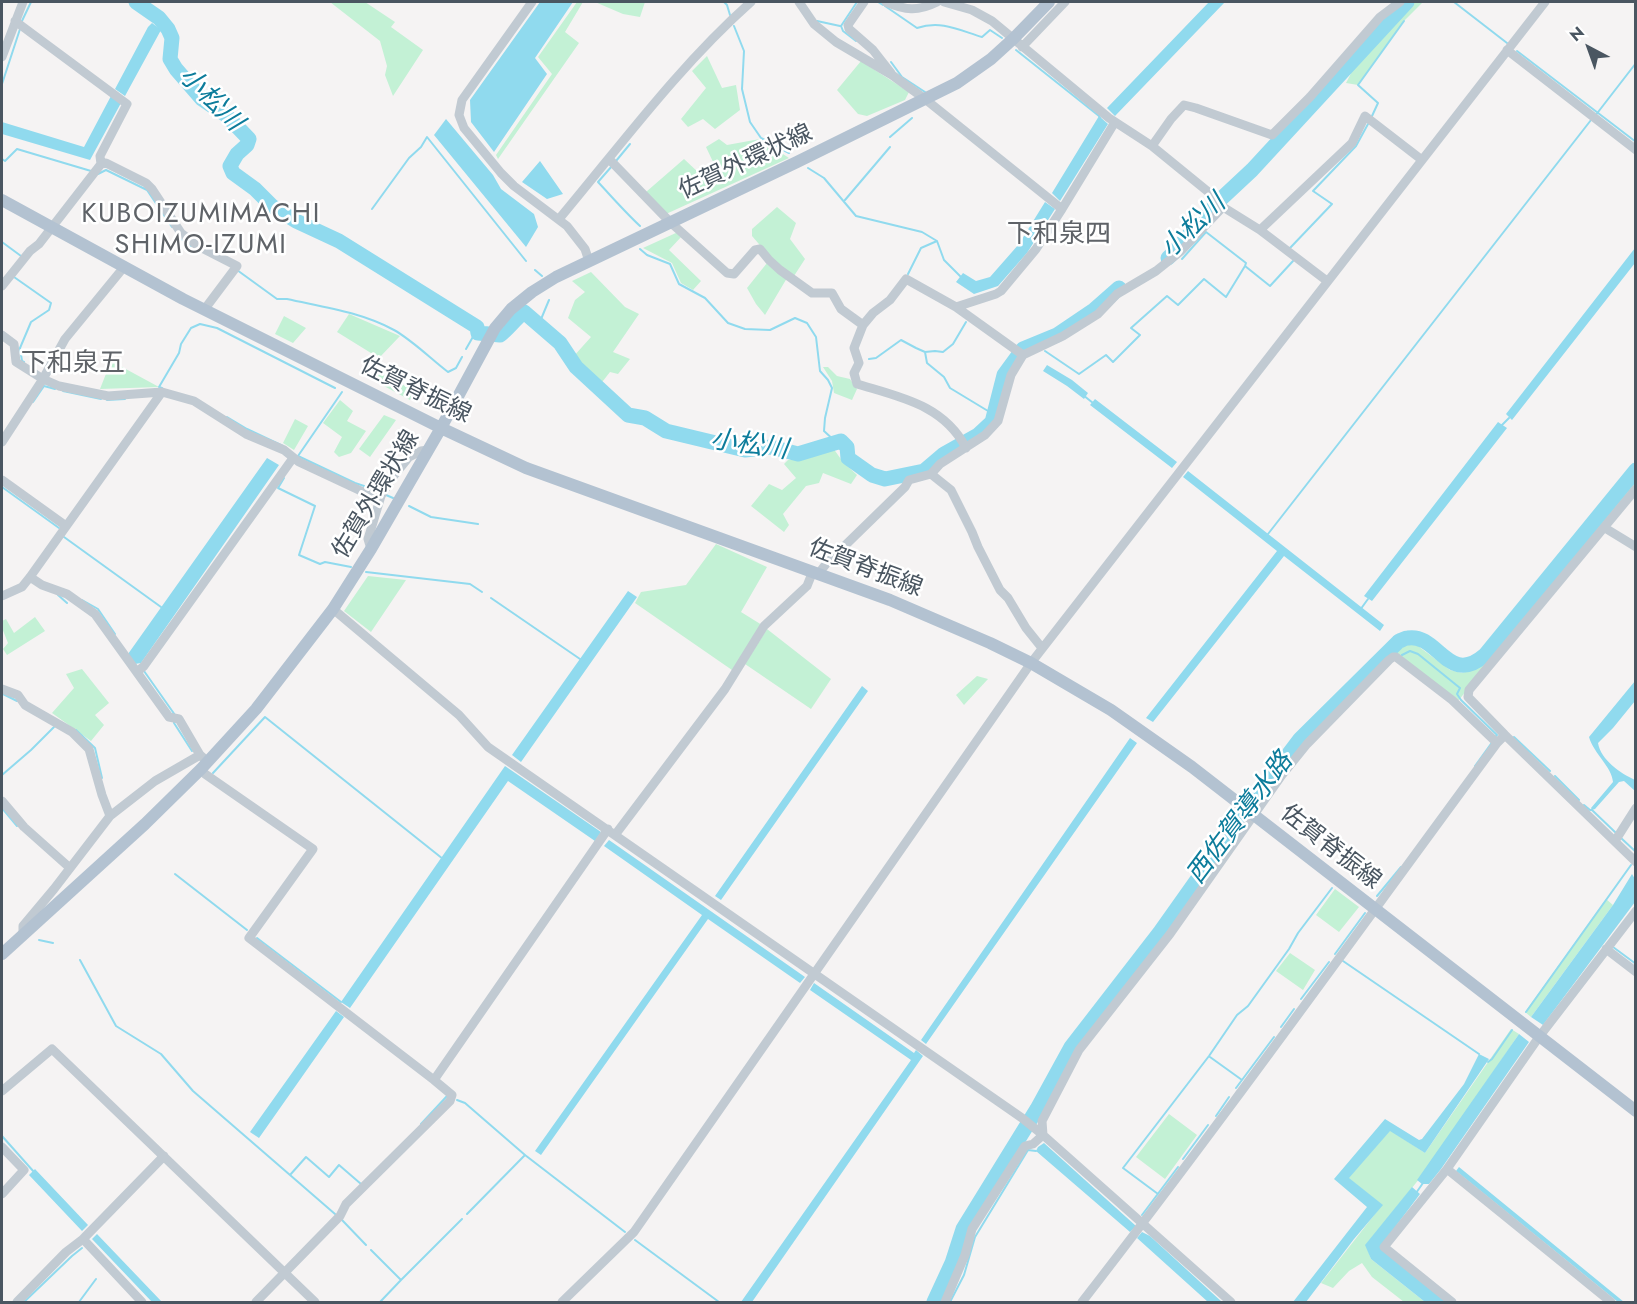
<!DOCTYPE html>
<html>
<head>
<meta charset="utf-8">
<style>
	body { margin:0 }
	#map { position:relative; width:1637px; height:1304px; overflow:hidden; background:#f5f3f3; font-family:Jost,sans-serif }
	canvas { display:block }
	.frame { position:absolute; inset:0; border:3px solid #4a5661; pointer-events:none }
	.north { position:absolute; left:1559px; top:18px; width:60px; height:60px; -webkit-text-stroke:4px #fff; paint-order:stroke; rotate:319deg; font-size:16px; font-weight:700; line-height:24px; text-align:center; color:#4a5661 }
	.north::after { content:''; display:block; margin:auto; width:21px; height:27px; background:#4a5661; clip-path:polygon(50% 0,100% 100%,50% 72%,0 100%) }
</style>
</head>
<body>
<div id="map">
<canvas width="1637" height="1304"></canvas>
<div class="frame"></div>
<div class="north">N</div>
</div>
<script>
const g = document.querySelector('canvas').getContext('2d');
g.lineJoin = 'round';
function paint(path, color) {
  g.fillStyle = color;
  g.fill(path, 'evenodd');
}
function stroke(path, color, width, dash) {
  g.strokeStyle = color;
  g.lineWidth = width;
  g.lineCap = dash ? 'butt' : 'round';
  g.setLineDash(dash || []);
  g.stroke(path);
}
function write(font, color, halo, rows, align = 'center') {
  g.font = font + ' Jost,"Noto Sans JP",sans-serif';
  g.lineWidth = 5;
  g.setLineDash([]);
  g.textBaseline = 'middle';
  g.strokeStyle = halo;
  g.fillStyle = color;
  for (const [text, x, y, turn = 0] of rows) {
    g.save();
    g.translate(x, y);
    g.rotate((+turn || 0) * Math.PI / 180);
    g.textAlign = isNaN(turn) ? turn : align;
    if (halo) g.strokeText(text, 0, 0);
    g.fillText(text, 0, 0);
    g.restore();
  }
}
const green = new Path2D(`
	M330,2H365L395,22L391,27L423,50L393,96L385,75L387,66L380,41Z
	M577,2H583L565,32L579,43L498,159L496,155L552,74L538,57Z
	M595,2H645L640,17L623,14Z
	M1413,2H1423L1404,21L1358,85L1346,83L1360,56Z
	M707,56L722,88L736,85L740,110L715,129L703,119L688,127L681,119L706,88L692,71Z
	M861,61L909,92L905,100L867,116L858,114L837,90Z
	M719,139L727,145L760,139L789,158L666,214L646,192L684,159L699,173L714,164L706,147Z
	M777,207L796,223L790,239L805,259L794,276L787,278L765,315L756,304L747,288L771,258L752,236V229Z
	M678,232L682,236L669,250L701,281L693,290L681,283L672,263L643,248Z
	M591,272L625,307L639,314L613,352L630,359L618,374L610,372L599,386L573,357L591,337L568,318L575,300L585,292L572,281Z
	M349,314L400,336L379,358L337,332Z
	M284,316L306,328L293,343L275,334Z
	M111,361L159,387L100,389Z
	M823,367H828L837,376L850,379L857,389L852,400L834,393L832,381Z
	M378,372L415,391L410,400L371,379Z
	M340,400L353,411L347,421L366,431L351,453L339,457L334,452L342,437L323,423Z
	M384,415L396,420L370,457L359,449Z
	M295,419L308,426L294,450L283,443Z
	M833,448L843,462L857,475L851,484L823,473L819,483L806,486L783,514L789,525L784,532L751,506L769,484L782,490L796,478L784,464L788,460L812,457Z
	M1635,477V484L1458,701L1394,652L1404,643L1418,646L1450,670L1462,673L1479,667Z
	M716,544L767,567L741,612L762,625L732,670L635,603L641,592L686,585Z
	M368,576L406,580L371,632L344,611Z
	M35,617L45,631L7,655L3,649L8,643L2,628V621L6,619L14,633Z
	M767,629L831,679L811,709L745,664Z
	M82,669L109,703L95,715L104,725L91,741L52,713L74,688L66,674Z
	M977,676L988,679L964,705L956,695Z
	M1335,889L1359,907L1339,932L1316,915Z
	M1606,899L1613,905L1531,1017L1525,1012Z
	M1290,953L1315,970L1303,990L1276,971Z
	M1511,1029L1519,1034L1428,1168L1366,1245L1371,1259L1425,1302H1404L1372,1277L1362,1263L1349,1271L1333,1288L1321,1283L1382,1205L1348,1178L1390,1130L1425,1153Z
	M1169,1114L1197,1135L1165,1179L1136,1157Z`);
const water = new Path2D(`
	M540,2H573L535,58L547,74L494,152L471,122L470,100Z
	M1209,2H1225L1115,116L1107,108Z
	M152,23L161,30L125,96L115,89L148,27Z
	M111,96L121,103L90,160L2,134V122L84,147Z
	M1099,116L1108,124L1060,201L1052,193Z
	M446,119L493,175L501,189L534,214L538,227L526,247L434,135Z
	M540,161L563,194L547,199L522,182Z
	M1045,202L1055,209L1027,253L998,286L974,294L956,282L963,273L976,281L990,277L1019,244Z
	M1635,248V263L1512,420L1506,414Z
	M1047,365L1072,380L1088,393L1084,399L1067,386L1043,371Z
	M1095,399L1177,462L1172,468L1090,405Z
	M1498,422L1507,428L1372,601L1364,596Z
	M267,458L279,465L141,663L135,664L128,654Z
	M1188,471L1384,625L1380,631L1284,556L1153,722L1146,718L1277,551L1183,477Z
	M628,591L637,597L521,762L512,755Z
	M1635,681V701L1613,728L1598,743C1601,760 1620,773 1635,780V791L1624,781L1619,782L1595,809L1592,810L1591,808L1613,782C1612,767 1594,754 1589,737Z
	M862,686L868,691L721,900L715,896Z
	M1130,738L1137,743L926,1044L921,1040Z
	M505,766L601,832L595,841L508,781L350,1008L341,1002Z
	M609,840L805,977L800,983L708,919L541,1155L535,1151L702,915L604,846Z
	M1632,874L1635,879V902L1543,1025L1531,1017L1613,905Z
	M814,983L914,1053L916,1050L923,1056L752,1302H741L911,1060L810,990Z
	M336,1011L344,1017L259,1138L250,1132Z
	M1519,1034L1529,1042L1441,1169L1429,1184H1422L1417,1180Z
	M1479,1054L1489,1059L1425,1153L1390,1131L1349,1178L1383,1205L1354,1239L1306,1302H1293L1367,1207L1334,1179L1385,1119L1419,1140L1422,1139L1464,1084Z
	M1044,1143L1136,1226L1130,1232L1036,1151L1038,1147Z
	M1459,1167L1624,1302H1618L1456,1171Z
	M35,1169L88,1225L82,1231L29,1175Z
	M1412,1187L1420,1194L1381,1246L1447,1302H1425L1371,1259L1365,1245Z
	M1142,1232L1150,1236L1222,1302H1208L1137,1238Z
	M97,1234L162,1302H152L92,1239Z`);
const stream = new Path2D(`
	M724,2L727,5L730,15
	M878,2L883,5
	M1454,2L1507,43
	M885,6L917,28C941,20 959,30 982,37L990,30L1002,38
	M817,21L840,26
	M21,23L31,2
	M734,26L744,51L742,89L750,122L761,138L789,153
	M856,41L843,31L841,26L857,2
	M1016,50L1099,116L1100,118
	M1517,51L1636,142
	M891,62L902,77L925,92
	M2,84L20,29
	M1372,116L1378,103L1358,85L1404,21
	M1595,116L1636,63
	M890,137L912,118
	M2,159L5,161L17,149L91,171
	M616,161L630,144
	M612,166L598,182C612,197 625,212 640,226
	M808,168L824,178L856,216L922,232L937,241L944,260L962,278
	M98,174L106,170L147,190L172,227
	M845,200L890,147
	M372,209L409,158L421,147L427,137L526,261
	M181,239L191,246
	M2,242L21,256
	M1290,248L1332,204L1313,191L1356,146L1368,124
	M640,249L647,255L670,264L679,284L705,298L728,323L745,329L770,330L795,318L807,323L816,337L820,371L828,380L832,388L825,418L824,431L836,442
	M1182,259L1206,232L1246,263L1245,266
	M237,270L277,299H287C323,307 361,312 394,330C412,340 431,359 448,372L456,368L462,357
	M535,270L542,276
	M908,274L921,248L937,241
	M14,277L51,303L49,310L31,322L20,348L22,361L24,362
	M539,324L549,300
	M466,349L474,335L478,333
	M1045,351L1079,374L1106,355L1113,362L1140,335L1131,328L1167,296L1178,305L1204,279L1226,297L1245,266L1270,286L1293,261
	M925,352L935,351L943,352L953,344L966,322
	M869,359L876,358L901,340L916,348L925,352L927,363L944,377L950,388L988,411L995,413
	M162,388L159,387L179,353L181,344L191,328L200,324L217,328L335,388
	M63,391L101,399
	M342,392L298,456L355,483L376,490
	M1083,395L1093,403
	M107,400L125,399
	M33,402L44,386L55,389
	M227,417L247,429L283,446
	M1502,425L1509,418
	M284,478L278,488L315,506L299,555L320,564L325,562L351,567
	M2,487L59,528
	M386,495L393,498
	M409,506L431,517L478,524
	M1268,534L1591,120
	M64,537L161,607
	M366,572L470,584L482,592
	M58,595L67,603
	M491,598L580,659
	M82,600L98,609L115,634
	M1360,610L1368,599
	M1394,637L1399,641
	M1402,655L1410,651L1418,654L1460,688L1457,694L1461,700L1497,735L1496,736
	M144,671L175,715
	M3,694L17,701
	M174,721V723L192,751
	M76,730L95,748L102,778
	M1514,737L1550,771
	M1475,766L1493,741
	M213,773L265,717L443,859
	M2,775L31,750L54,727
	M1555,776L1579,800
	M1584,805L1590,810H1592L1616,833
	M2,808L17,826
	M1621,838L1636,852
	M175,874L247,930
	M1377,896L1401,867
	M257,938L341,1002
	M39,940L53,943
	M1613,947L1636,964
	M1335,954L1365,913
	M80,960L116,1026L161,1054L193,1091L290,1175L306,1157L329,1177L339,1165L361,1184
	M1343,961L1479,1054
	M1301,999L1329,962
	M1526,1012L1631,865
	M1281,1027L1294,1009
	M1210,1057L1242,1080
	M1488,1062L1492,1059L1512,1030
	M1236,1088L1274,1037
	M457,1100L465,1103L525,1155L625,1232
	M1216,1116L1229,1097
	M421,1124L447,1096
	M2,1136L34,1172
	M1183,1159L1208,1125
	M290,1175L335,1214
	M1416,1193L1423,1183
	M1158,1194L1123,1168L1209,1056L1237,1015L1248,1006L1289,949L1298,933L1332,888
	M467,1214L525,1155
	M1142,1215L1178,1167
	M342,1220L366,1245
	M635,1240L719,1302
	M371,1250L401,1280L380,1302
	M401,1280L462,1219
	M24,1302L72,1256L82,1248
	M79,1302L96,1279
	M950,1302L964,1275L975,1237L1028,1150L1036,1151`);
const river = new Path2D(`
	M136,2L159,18L168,29L172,38L170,59L176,69L202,99L226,115L249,139L247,145L237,154L230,166L233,173L255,189L272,206L296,221L339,241L477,327L478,333L500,335C509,328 515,319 524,312L560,343L576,367L628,415L645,418L666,431L745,450L771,447L798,454L841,441L847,447L848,458L872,475L885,479L924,471L944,454L978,435L992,422L1004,375L1023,349L1057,335L1094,310L1119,288
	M1168,258L1173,253L1222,198L1252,170L1407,2
	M934,1302L952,1263L963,1229L1037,1109L1071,1047L1160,932L1250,805L1300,739L1399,641C1402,640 1405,638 1408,638C1438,633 1448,687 1485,655L1636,470`);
const minor = new Path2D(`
	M532,2L462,100L459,115L464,128L501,173L514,186L567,226L585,249L589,261
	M799,2L814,24L836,42L892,75L925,99L1062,209
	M864,2L848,25L849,29L873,50L891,73
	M886,2C905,10 917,12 937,2
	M944,2L972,10L992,21L1109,118L1152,146L1217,199L1223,207L1260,230L1327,281
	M15,21L127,104L100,156L101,164
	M1022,47L1065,2
	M1507,50L1636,150
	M2,57L23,2
	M1152,146L1171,119L1184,105L1196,108L1272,135L1310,97L1380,17L1400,2
	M609,159L670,222L727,273L734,274L755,250L760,249L769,260L780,270L812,293H832L841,309L863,325
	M559,219C621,145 679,66 751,2
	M1260,230L1352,143L1365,116L1422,160
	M2,286L30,251L39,244L101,164L106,163L146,183L152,189L181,233L198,246L237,266L204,310
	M956,307L996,294L1001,291L1036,249L1062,209L1115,122
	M2,335L14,344L16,362L43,379L59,386L108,396L162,392
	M2,442L43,379L65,339L124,267
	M966,448C944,405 900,397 857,384L854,373L859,363L854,348L863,325L873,313L890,300L906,279L956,307L1023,355
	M931,474L951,490L972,532L978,547L1000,590L1008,598L1026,628L1042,648
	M2,480L66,526
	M1636,489L1469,690L1468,697L1505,735L1636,862
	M1605,528L1636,547
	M371,549L368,539L381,496L392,478L409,457L421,451L428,450
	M819,573L826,564L905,487L909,480L931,474L940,464L985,435L998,421L1011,375L1023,355L1063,336L1098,314L1117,294L1156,271L1181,251L1223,207
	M30,577L42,585L67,594L95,614L169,717L179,719L200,755L208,762
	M2,596L22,587L30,577L162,392L194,401L246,434L284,450L299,462L361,491L381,496
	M333,609L459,715L488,747L1022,1118L1043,1135L1231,1302
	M137,672L144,666L293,458
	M2,689L18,695L25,705L72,732L89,749L102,795L110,816
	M201,769L205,774L313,849L249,938L434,1080L608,829
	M2,801L24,827L70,868
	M615,835L725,689L764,626L807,586L813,571
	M1615,841L1636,808
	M23,935V926L54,889L110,816L155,781L200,755
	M1606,949L1636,972
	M2,1091L52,1049L315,1302
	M2,1147L24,1170L2,1194
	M1447,1169L1611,1302
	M83,1239L164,1156
	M17,1302L66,1252L83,1239L142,1302
	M256,1302L340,1216L346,1204L450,1101L452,1095L434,1080
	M562,1302L634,1232L1031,663L1545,2
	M945,1302L965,1255L972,1229L1025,1146L1033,1144L1043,1135L1042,1121L1079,1050L1170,934L1282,775L1307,744L1389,660L1393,657H1396L1452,700L1497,743
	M1082,1302C1224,1119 1359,930 1497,743L1505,735
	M1452,1302L1384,1247L1447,1169L1539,1037L1636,911`);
const major = new Path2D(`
	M2,200L183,299L441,428L526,468L890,600L990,643L1031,663L1111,710L1192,767L1636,1111
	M2,954L145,824L201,769L256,709L333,609L371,549L441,428L495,328L511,309L532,292L556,277L797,162L957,83L991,59L1013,39L1049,2`);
const streetNames = [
	["佐賀外環状線",746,163,-25],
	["佐賀脊振線",415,391,26],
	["佐賀外環状線",377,495,-59],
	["佐賀脊振線",865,569,21],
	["佐賀脊振線",1330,848,38]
];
const waterNames = [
	["小松川",210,100,45],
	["小松川",1194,227,-44],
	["小松川",749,446,8],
	["西佐賀導水路",1241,819,-53]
];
const neighbourhoodNames = [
	["下和泉四",1059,236],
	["下和泉五",73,365]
];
const quarterNames = [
	["KUBOIZUMIMACHI",201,215],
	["SHIMO-IZUMI",201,246]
];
paint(green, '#c3f1d5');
paint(water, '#90daee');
stroke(stream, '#90daee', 2);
stroke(river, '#90daee', 15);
stroke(minor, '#c1cad2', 9);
stroke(major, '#b3c2d1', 12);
write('24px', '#4a5661', '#fff', streetNames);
write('italic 26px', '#0c7c9b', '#fff', waterNames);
write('26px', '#5f6368', '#fff', neighbourhoodNames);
g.letterSpacing = '1.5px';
write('27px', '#5f6368', '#fff', quarterNames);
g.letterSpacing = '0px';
</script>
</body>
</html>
